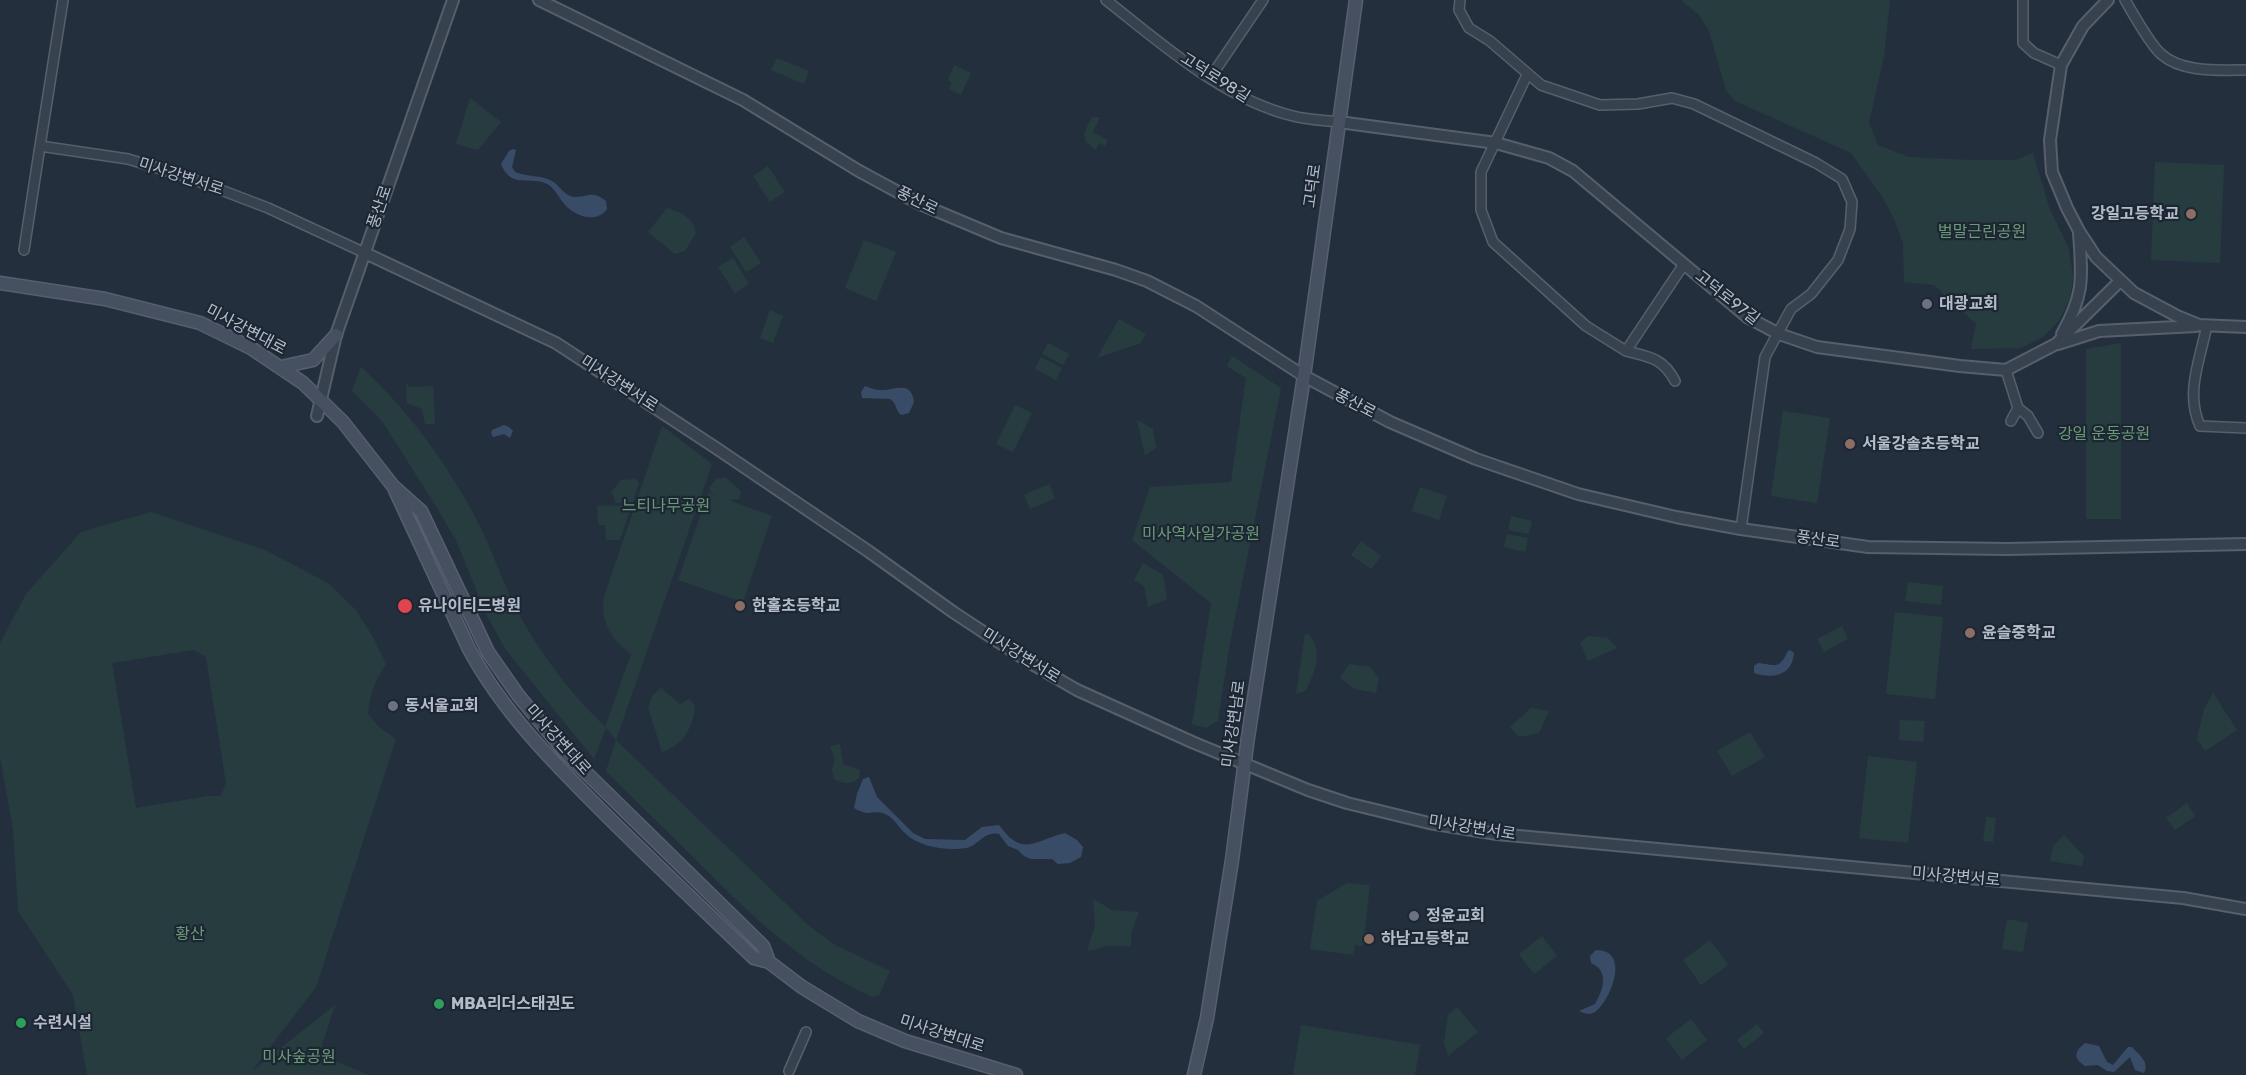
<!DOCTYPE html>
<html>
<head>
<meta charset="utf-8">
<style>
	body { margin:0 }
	canvas { display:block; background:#242f3e }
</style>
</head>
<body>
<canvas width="2246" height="1075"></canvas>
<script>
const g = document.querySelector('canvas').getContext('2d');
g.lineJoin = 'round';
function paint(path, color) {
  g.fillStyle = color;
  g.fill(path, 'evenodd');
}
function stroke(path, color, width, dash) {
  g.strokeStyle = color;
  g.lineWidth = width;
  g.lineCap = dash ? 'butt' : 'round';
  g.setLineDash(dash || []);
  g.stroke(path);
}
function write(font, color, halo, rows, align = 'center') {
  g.font = font + ' Rubik,"Noto Sans KR",sans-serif';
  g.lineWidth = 4.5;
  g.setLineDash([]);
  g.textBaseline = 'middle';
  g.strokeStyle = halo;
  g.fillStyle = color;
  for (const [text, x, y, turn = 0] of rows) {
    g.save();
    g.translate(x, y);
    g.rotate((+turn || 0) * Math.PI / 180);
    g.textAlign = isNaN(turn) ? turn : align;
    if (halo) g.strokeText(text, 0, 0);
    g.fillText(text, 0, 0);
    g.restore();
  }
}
const green = new Path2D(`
	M1681,0H1890L1884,56L1869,123L1878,145L1908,157L1971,160H2016L2033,153L2049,207L2069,249L2073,277L2070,298L2059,321L2043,337L2021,348L1971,349L1976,324L1934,285L1904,282L1903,243L1894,219L1883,198L1851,153L1735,101L1726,90L1709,31L1699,15Z
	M777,58L809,71L804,84L771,70Z
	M954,65L971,73L961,95L949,89L952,82L948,80Z
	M470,98L501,122L478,150L456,144Z
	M1095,117H1100L1093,132L1108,140L1105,146L1099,143L1096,150L1086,142L1084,133L1091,118Z
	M2155,162L2224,165L2220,263L2151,260Z
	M768,166L785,192L770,202L753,176Z
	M667,208C683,214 692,216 696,233L685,251L675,254L648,232Z
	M744,237L761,263L746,272L730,247Z
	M864,240L896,252L876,301L845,288Z
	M733,258L749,284L735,293L718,267Z
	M770,310L783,316L773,343L760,338Z
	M1119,319L1146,334L1141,343L1097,358Z
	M1048,343L1069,354L1063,365L1042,354Z
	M2121,343V519H2086V349Z
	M1232,356L1281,388L1229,648L1218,721L1206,728L1192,724L1211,603L1132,540L1150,487L1231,482L1246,378L1227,366Z
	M1041,357L1062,368L1056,380L1035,369Z
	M361,367C407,409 442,457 472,511C489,542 500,575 515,607C538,651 569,692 605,727L631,654C611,639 600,622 604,597L662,426L712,464L616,740L808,925L835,945L890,971L879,995L873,997C798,965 738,902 681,845C656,820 630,796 606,771L616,740L606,728L594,759L506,650L486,614L456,540L434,503L382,421L352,391Z
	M406,384L410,387L433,386L435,424H425L422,409L407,403Z
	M1015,405L1032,413L1013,452L996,444Z
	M1783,411L1830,418L1817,503L1771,496Z
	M1137,420L1153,429L1156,448L1145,455Z
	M725,477L741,491L739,499L728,500L772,516L743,602L678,580L708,493L717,496L711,493L709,488L716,479Z
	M636,479L639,483L633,502L615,503L614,496L611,493L621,480Z
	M1049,484L1055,498L1030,509L1024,495Z
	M1420,487L1447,496L1439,520L1412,511Z
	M632,505L620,540H606L605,525H598L597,506Z
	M151,512L265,550L328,583L356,610L374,639L386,664C375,681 370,694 368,714L379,727L396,739L316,987L252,1071L335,1005L319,1054L368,1075H87L73,995L18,911L13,829L0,757V643L26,594L81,532ZM194,650L206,657L226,783L221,796H209L136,808L112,663Z
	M1511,516L1532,521L1529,534L1508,530Z
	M1507,534L1528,538L1525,552L1504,547Z
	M1361,541L1381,556L1371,569L1351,555Z
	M1143,563L1163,575L1167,599L1148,607L1144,586L1134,580Z
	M1908,582L1943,586L1941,605L1905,601Z
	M1895,612L1943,617L1935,699L1886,694Z
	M1842,626L1848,639L1824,652L1817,639Z
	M1305,634H1308C1324,649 1315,675 1305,691L1296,694Z
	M1588,636L1608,638L1617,648L1588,661L1580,643Z
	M1349,664L1370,667L1379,678L1376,693L1355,689L1340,678Z
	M661,688L680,704L689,699L695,705C694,726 683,746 662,752L648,707L653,695Z
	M2213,693L2237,730L2205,751L2197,739L2204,709Z
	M1531,708L1549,711L1539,733L1519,737L1510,727Z
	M1900,720L1925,721L1923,742L1899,740Z
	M1750,732L1765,757L1732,776L1717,751Z
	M840,744L843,764L860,770L859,778C850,785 844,784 834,779L832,769L835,760L830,746Z
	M1868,756L1917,762L1908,843L1859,838Z
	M2187,803L2195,816L2175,830L2166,818Z
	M1986,817L1996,818L1993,842L1983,841Z
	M2064,835L2084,856L2082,866L2050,861L2053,846Z
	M1347,883L1370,885L1363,946L1355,945L1353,955L1310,949L1317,901Z
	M1093,899L1112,910L1139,912L1131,932V946H1108L1087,951L1095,925Z
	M2007,919L2028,923L2023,952L2002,949Z
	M1542,936L1557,956L1534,974L1519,954Z
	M1710,940L1728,965L1701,985L1683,960Z
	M1457,1007L1478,1032L1448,1056L1444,1043L1448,1015Z
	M1691,1019L1707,1040L1682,1060L1666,1038Z
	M1757,1024L1764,1033L1744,1049L1737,1040Z
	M1301,1025L1420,1045L1415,1075H1293Z`);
const water = new Path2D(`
	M513,149L516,150L512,167L515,172C527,177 541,175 552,181C560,186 565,197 575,197C590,197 591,190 606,201L607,209C597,223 578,217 567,207C560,200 556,190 549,185C531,174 512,191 501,164L509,151Z
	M865,386C870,388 875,390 880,390C894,391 911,379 914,402L909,413L901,415C895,410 897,403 890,399L862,398L861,392Z
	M504,425L509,427L513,431L510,438L504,434L493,437L491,433L492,430Z
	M1790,650L1794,653C1792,676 1773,679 1754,673V666L1758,663C1776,665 1779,670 1788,651Z
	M869,777L877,797L913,833L925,839L965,840L982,827L999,825C1023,858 1033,841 1065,833L1077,840L1083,847L1081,857L1070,863L1058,864L1052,859H1031L1024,856L1018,850L1008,846L999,834C983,831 979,846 966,848C946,851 919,847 905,833C897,826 895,818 885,814C871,809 871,818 854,808L857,794L863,779Z
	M1596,950C1634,950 1607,1008 1593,1013C1587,1015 1584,1013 1579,1011L1595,1004C1603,990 1610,971 1591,963L1590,956Z
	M2085,1043L2099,1046L2107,1062L2113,1065L2128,1047H2132C2139,1055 2150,1062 2144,1073L2135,1070L2130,1057L2114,1072L2107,1071L2098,1065L2085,1066C2073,1058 2074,1052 2085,1043Z`);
const minor = new Path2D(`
	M63,0L40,146L128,159L187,177L268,208L365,253
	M1106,0C1162,44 1223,99 1293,116C1307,120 1324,120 1339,122
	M1460,0L1459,10L1469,28L1490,41L1541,85L1600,105L1638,104L1672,98L1694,104L1816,163L1842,179L1852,202L1850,229L1838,260L1811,294L1791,309L1765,357L1741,529
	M2023,0V43L2034,53L2061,65
	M2125,0C2134,15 2149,43 2161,54C2182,73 2219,70 2246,70
	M1527,75L1481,172V210L1493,242L1586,326L1626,351L1684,264
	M1210,78L1263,0
	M24,250L40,146
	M2207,325C2200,360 2185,393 2200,426L2246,428
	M1626,351C1650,357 1663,358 1675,381
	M2006,370L2018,408L2028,416L2038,433
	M2011,421L2018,408
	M789,1071L806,1032`);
const tertiary = new Path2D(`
	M539,0L743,100L859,171L920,204L1001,238L1116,270L1147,281L1196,306L1304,376L1390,422L1476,459L1578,494L1676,517L1741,529L1868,547L2007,549L2246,544
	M2108,0L2083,26L2061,65L2050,140L2052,172L2067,208L2079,231L2096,257L2134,293L2177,316L2199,325L2246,327
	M1339,122L1496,143L1549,158L1573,171L1747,317L1779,334L1817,347L1960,366L2006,370L2056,344L2120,281
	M365,253L556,343L716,448L868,551L953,612L1032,664L1077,690L1192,742L1308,790L1347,803L1429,823L1497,834L2183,898L2246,909
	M2062,334C2085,293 2082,278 2079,233
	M2058,344L2099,331L2196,326
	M317,416L336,335L453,0`);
const secondary = new Path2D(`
	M0,283L105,299L200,323L251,348L303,383L343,422L393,486L421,511L488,652L518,695L564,751L763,946L769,962
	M281,367L313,360L336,335
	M395,490L469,649C503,712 552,761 602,811C652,861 703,909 754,958L769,962L802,987L858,1021L905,1041L1016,1075
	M1194,1075L1207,1018L1232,860L1248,737L1304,376L1356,0`);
const markers = [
	[2191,214,6,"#8d6e63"],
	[1927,304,6,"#6b7280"],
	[1850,444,6,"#8d6e63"],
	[405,606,8,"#e0444e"],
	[740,606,6,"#8d6e63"],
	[1970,633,6,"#8d6e63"],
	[393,706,6,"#6b7280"],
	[1414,916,6,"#6b7280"],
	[1369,939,6,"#8d6e63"],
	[439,1004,6,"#2e9e5b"],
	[21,1023,6,"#2e9e5b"]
];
const streetNames = [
	["고덕로98길",1215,78,32],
	["미사강변서로",181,177,18],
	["고덕로",1313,186,-82],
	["풍산로",917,201,26],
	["풍산로",380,207,-71],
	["고덕로97길",1727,298,38],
	["미사강변대로",246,330,28],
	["미사강변서로",619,384,33],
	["풍산로",1355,404,28],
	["풍산로",1818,540,8],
	["미사강변서로",1021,656,32],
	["미사강변남로",1234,724,-82],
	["미사강변대로",558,740,48],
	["미사강변서로",1472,828,9],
	["미사강변서로",1956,877,5],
	["미사강변대로",942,1034,18]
];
const poiNames = [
	["강일고등학교",2179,214,"right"],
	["대광교회",1939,304],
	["서울강솔초등학교",1862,444],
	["유나이티드병원",418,606],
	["한홀초등학교",752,606],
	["윤슬중학교",1982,633],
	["동서울교회",405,706],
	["정윤교회",1426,916],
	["하남고등학교",1381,939],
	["MBA리더스태권도",451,1004],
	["수련시설",33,1023]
];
const parkNames = [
	["벌말근린공원",1982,232],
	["강일 운동공원",2104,434],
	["느티나무공원",666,506],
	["미사역사일가공원",1201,534],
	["황산",190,934],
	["미사숲공원",299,1057]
];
paint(green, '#263c3f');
paint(water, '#394c67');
stroke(minor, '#565f6c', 12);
stroke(tertiary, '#565f6c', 14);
stroke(secondary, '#565f6c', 15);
stroke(minor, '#38414e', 9);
stroke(tertiary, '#38414e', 10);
stroke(secondary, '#465061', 12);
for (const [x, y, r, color] of markers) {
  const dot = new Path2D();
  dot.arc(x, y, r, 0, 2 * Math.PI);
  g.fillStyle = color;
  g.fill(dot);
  stroke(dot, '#1d2633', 2);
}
write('16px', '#b4bcc9', '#1d2633', streetNames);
write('bold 16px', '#b4bcc9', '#1d2633', poiNames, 'left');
write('16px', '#6b9a76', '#1d2633', parkNames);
</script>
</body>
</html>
